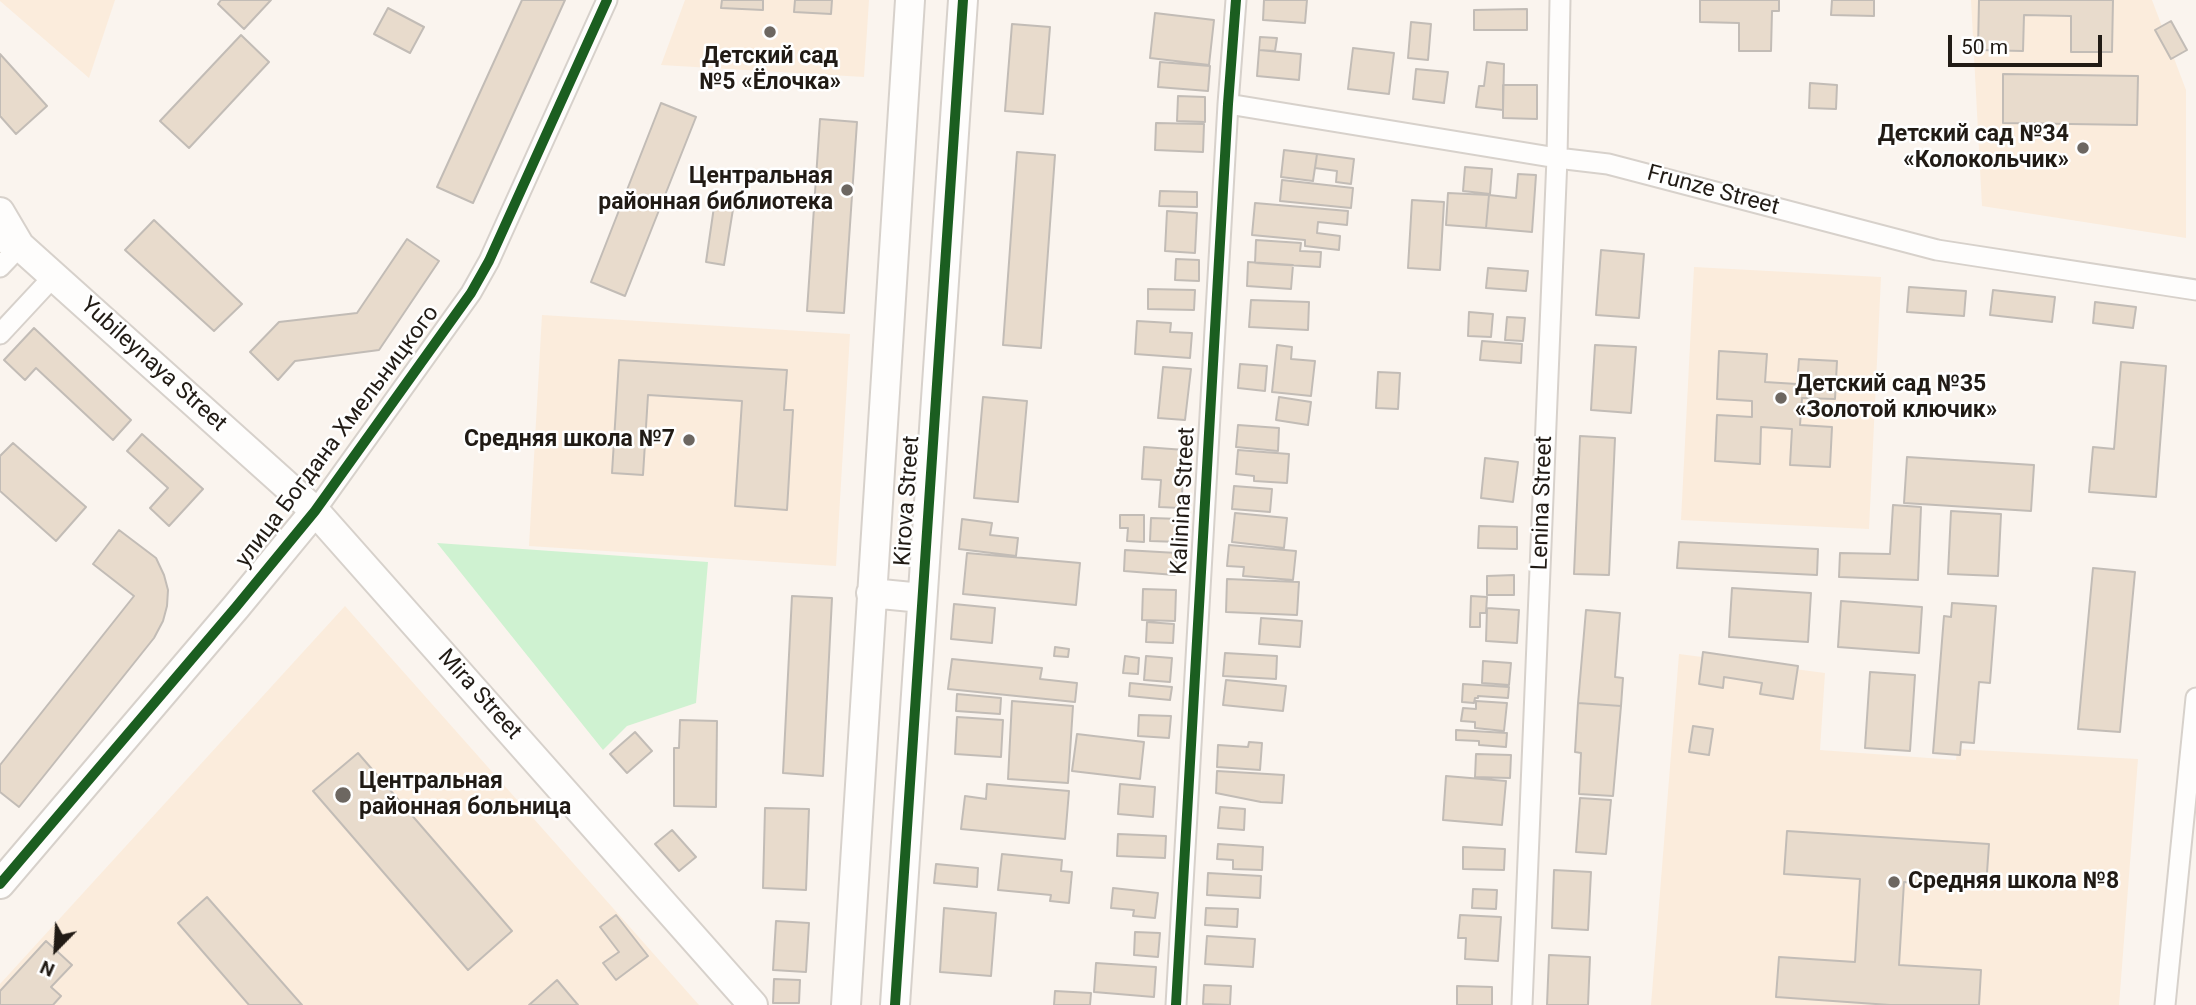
<!DOCTYPE html>
<html>
<head>
<meta charset="utf-8">
<style>
	body { margin:0 }
	#map { position:relative; width:2196px; height:1005px; overflow:hidden; background:#faf4ee; font-family:Roboto,sans-serif }
	canvas { display:block }
	.north { position:absolute; left:21px; top:914px; width:70px; height:70px; -webkit-text-stroke:5px #fff; paint-order:stroke; rotate:204deg; font-size:19px; font-weight:700; line-height:28px; text-align:center; color:#211b15 }
	.north::after { content:''; display:block; margin:auto; width:24px; height:32px; background:#211b15; clip-path:polygon(50% 0,100% 100%,50% 72%,0 100%) }
	.scale { position:absolute; left:1948px; top:35px; width:154px; height:32px; box-sizing:border-box; border:4px solid #211b15; border-top:0; padding-left:9px; font-size:21px; line-height:24px; white-space:nowrap; color:#211b15; -webkit-text-stroke:5px #fff; paint-order:stroke }
</style>
</head>
<body>
<div id="map">
<canvas width="2196" height="1005"></canvas>
<div class="north">N</div>
<div class="scale">50 m</div>
</div>
<script>
const g = document.querySelector('canvas').getContext('2d');
g.lineJoin = 'round';
function paint(path, color) {
  g.fillStyle = color;
  g.fill(path, 'evenodd');
}
function stroke(path, color, width, dash) {
  g.strokeStyle = color;
  g.lineWidth = width;
  g.lineCap = dash ? 'butt' : 'round';
  g.setLineDash(dash || []);
  g.stroke(path);
}
function write(font, color, halo, rows, align = 'center') {
  g.font = font + ' Roboto,sans-serif';
  g.lineWidth = 5;
  g.setLineDash([]);
  g.textBaseline = 'middle';
  g.strokeStyle = halo;
  g.fillStyle = color;
  for (const [text, x, y, turn = 0] of rows) {
    g.save();
    g.translate(x, y);
    g.rotate((+turn || 0) * Math.PI / 180);
    g.textAlign = isNaN(turn) ? turn : align;
    if (halo) g.strokeText(text, 0, 0);
    g.fillText(text, 0, 0);
    g.restore();
  }
}
const built = new Path2D(`
	M0,0H115L89,78L0,1Z
	M685,0H869L864,77L661,65Z
	M1971,0H2152L2186,90V238L1982,206Z
	M1694,267L1881,277L1869,529L1681,520Z
	M542,315L850,334L836,566L529,546Z
	M345,606L699,1005H0V984Z
	M1679,654L1825,673L1820,750L1956,760L1957,749L2138,759L2119,1005H1651Z`);
const green = new Path2D(`
	M437,543L708,562L696,703L627,726L603,750Z`);
const building = new Path2D(`
	M221,0H271L244,29L218,4Z
	M522,0H565L473,203L437,187Z
	M722,0H763V10L721,8Z
	M795,0H832L831,14L794,12Z
	M1264,0H1307L1305,23L1263,20Z
	M1700,0H1779V11H1772L1771,51H1739V23L1700,22Z
	M1832,0H1874V16L1831,15Z
	M1979,0H2113L2112,52H2071V16L2024,15L2023,51L1978,50Z
	M388,8L424,27L410,53L374,34Z
	M1527,9V30H1474V10Z
	M1155,13L1214,20L1209,65L1150,58Z
	M2171,21L2187,50L2171,59L2155,30Z
	M1411,22L1431,24L1428,60L1408,58Z
	M1012,24L1050,27L1043,114L1005,111Z
	M241,35L269,62L189,148L160,121Z
	M1260,37L1277,38L1275,51L1259,50Z
	M1353,48L1394,53L1389,94L1348,89Z
	M1259,50L1301,54L1299,80L1257,76Z
	M0,54L47,106L16,134L0,116Z
	M1160,62L1210,66L1208,91L1158,87Z
	M1487,62L1504,64L1503,110L1476,107L1479,86H1484Z
	M1416,69L1448,72L1444,103L1413,99Z
	M2003,74L2138,76L2137,125L2003,123Z
	M1810,83L1837,85L1836,109L1809,108Z
	M1503,85H1537V119L1503,118Z
	M1178,96L1205,97V122L1177,121Z
	M661,103L696,117L625,296L591,282Z
	M820,119L857,122L844,313L807,311Z
	M1156,123L1204,124L1203,152L1155,150Z
	M1284,150L1317,154L1313,181L1281,177Z
	M1017,152L1055,155L1041,348L1003,345Z
	M1317,154L1354,159L1351,184L1336,182L1337,171L1315,168Z
	M1465,167L1492,169L1490,194L1463,191Z
	M1518,174L1536,175L1532,232L1486,228L1489,195L1516,198Z
	M1282,180L1353,188L1351,208L1280,201Z
	M1160,191L1197,192V207L1159,206Z
	M1448,193L1489,195L1486,228L1446,225Z
	M715,200L734,203L724,265L706,262Z
	M1412,200L1444,202L1440,270L1408,268Z
	M1255,203L1348,211L1347,225L1318,222L1317,233L1340,236L1339,250L1305,246V240L1252,235Z
	M1167,211L1197,213L1195,253L1165,251Z
	M154,220L242,304L214,331L125,250Z
	M407,239L439,261L379,350L295,361L278,380L250,352L279,322L357,313Z
	M1256,240L1301,243L1300,251L1321,252L1320,267L1255,263Z
	M1601,250L1644,254L1639,318L1596,315Z
	M1176,259L1199,260V281L1175,280Z
	M1248,262L1293,265L1291,289L1247,286Z
	M1488,268L1528,271L1526,291L1486,288Z
	M1909,287L1966,291L1964,316L1907,312Z
	M1148,289L1195,290L1194,310L1148,309Z
	M1993,290L2055,297L2052,322L1990,315Z
	M1251,300L1309,302L1308,330L1249,327Z
	M2095,302L2136,307L2133,328L2093,323Z
	M1469,312L1493,314L1491,337L1468,336Z
	M1507,317L1525,318L1523,341L1505,340Z
	M1137,321L1171,323L1170,332L1192,333L1190,358L1135,354Z
	M34,328L131,420L113,440L36,368L25,380L4,360Z
	M1482,341L1522,344L1521,363L1480,360Z
	M1277,345L1292,347L1291,359L1315,361L1311,396L1272,392Z
	M1595,345L1636,347L1631,413L1591,410Z
	M1719,351L1767,354L1765,382L1797,384L1799,359L1837,361L1835,399L1802,398L1800,425L1832,427L1830,467L1790,465L1792,429L1761,427L1760,464L1715,461L1717,415L1752,417V401L1717,399Z
	M619,360L787,370L784,410H793L787,510L735,506L742,401L648,395L643,475L612,473Z
	M2121,362L2166,366L2156,497L2089,492L2093,447L2114,449Z
	M1240,364L1267,366L1265,391L1238,388Z
	M1163,367L1191,369L1185,420L1158,418Z
	M1378,372L1400,373L1398,409L1376,408Z
	M983,397L1027,401L1018,502L974,498Z
	M1279,397L1311,402L1308,425L1276,420Z
	M1238,425L1279,428L1278,451L1236,447Z
	M142,434L203,489L169,526L150,508L168,488L127,451Z
	M1580,436L1615,438L1609,575L1574,574Z
	M13,443L86,507L56,541L0,491V456Z
	M1144,447L1185,450L1181,508L1159,507L1161,480L1142,479Z
	M1238,450L1289,454L1287,483L1254,481V476L1236,474Z
	M1907,457L2034,465L2031,511L1904,503Z
	M1485,458L1518,462L1513,502L1481,498Z
	M1234,486L1272,489L1270,512L1232,509Z
	M1893,505L1921,507L1918,580L1839,577L1840,553L1890,554Z
	M1951,511L2001,514L1998,576L1948,574Z
	M1235,513L1287,518L1284,548L1232,542Z
	M1120,515H1144V542L1127,541L1128,528H1120Z
	M1151,518L1181,519L1179,542L1150,541Z
	M962,519L992,523L990,535L1018,538L1016,556L959,549Z
	M1479,526L1517,527V549L1478,548Z
	M119,530L156,558L164,575L168,590L167,606L163,621L154,638L19,807L0,792V765L134,596L93,564Z
	M1679,542L1818,549L1817,575L1677,568Z
	M1229,545L1296,551L1293,580L1243,576L1244,567L1227,566Z
	M1125,550L1177,553L1175,575L1124,571Z
	M967,553L1080,563L1076,605L963,594Z
	M2093,568L2135,572L2120,732L2078,729Z
	M1514,575V595H1487V576Z
	M1227,579L1299,582L1297,615L1226,612Z
	M1732,588L1811,593L1808,642L1729,637Z
	M1143,589L1176,590L1175,621L1142,620Z
	M792,596L832,598L823,776L783,773Z
	M1471,596L1487,597L1486,613H1480V627H1470Z
	M1841,601L1922,607L1919,653L1838,647Z
	M1952,603L1996,606L1990,683L1979,682L1974,743L1961,742L1960,755L1933,753L1944,616L1951,617Z
	M954,604L995,608L992,643L951,639Z
	M1487,608L1519,610L1517,643L1486,641Z
	M1586,610L1620,613L1615,677L1623,678L1621,706L1578,703Z
	M1261,618L1302,621L1300,647L1259,644Z
	M1147,622L1174,624L1173,643L1146,642Z
	M1055,647L1069,649L1068,657L1054,656Z
	M1703,652L1798,666L1793,699L1760,694L1762,683L1724,677L1723,688L1699,684Z
	M1225,653L1277,656L1276,679L1223,676Z
	M1125,656L1139,658L1138,674L1123,673Z
	M1146,656L1172,658L1170,682L1144,680Z
	M952,659L1042,668L1040,679L1077,683L1075,702L948,689Z
	M1483,661L1511,663L1509,685L1482,683Z
	M1870,672L1915,675L1910,751L1865,748Z
	M1226,680L1286,686L1283,711L1223,705Z
	M1130,683L1172,687L1170,700L1129,696Z
	M1463,684L1509,687L1508,698L1478,696V698H1475L1474,703L1462,702Z
	M957,694L1001,698L1000,714L956,711Z
	M1012,701L1073,706L1068,783L1008,779Z
	M1476,701L1507,703L1504,731L1475,728V722L1461,721L1463,708L1476,709Z
	M1578,703L1621,706L1613,796L1579,794L1581,753L1575,752Z
	M1139,715L1171,716L1169,738L1138,736Z
	M957,717L1003,720L1001,757L955,754Z
	M680,720L717,721L716,807L674,806V748H679Z
	M1693,726L1713,729L1709,755L1689,752Z
	M1456,730L1507,733L1506,747L1479,745V741L1456,740Z
	M635,732L652,751L627,773L610,754Z
	M1077,734L1144,742L1140,779L1072,771Z
	M1249,742L1262,743L1260,770L1217,767L1218,745L1248,747Z
	M358,753L512,931L468,970L313,791Z
	M1476,754L1511,755L1510,778L1475,777Z
	M1217,771L1284,775L1282,803L1261,802L1216,793Z
	M1446,776L1506,781L1502,825L1443,820Z
	M987,784L1069,791L1065,839L961,829L965,796L986,799Z
	M1120,784L1155,787L1153,817L1118,814Z
	M1580,798L1611,800L1606,854L1576,852Z
	M1220,807L1245,809L1244,830L1218,828Z
	M765,808L809,809L806,890L763,888Z
	M672,830L696,857L679,871L655,844Z
	M1787,831L1989,844L1986,887L1904,882L1899,965L1981,970L1979,1005H1890L1776,997L1779,957L1855,962L1860,879L1784,874Z
	M1118,834L1166,836L1165,858L1117,856Z
	M1218,844L1263,847L1262,870L1233,869V860L1217,859Z
	M1463,847L1505,849L1504,870L1463,869Z
	M1002,854L1062,860L1061,871L1072,872L1069,903L1050,901L1051,895L998,890Z
	M936,864L978,868L977,887L934,883Z
	M1554,870L1591,872L1588,930L1552,928Z
	M1208,873L1261,876L1260,898L1207,895Z
	M1113,888L1158,893L1155,918L1133,916L1134,910L1111,908Z
	M1473,889L1497,890L1496,909L1472,908Z
	M207,897L302,1005H249L178,923Z
	M944,908L996,913L991,976L940,972Z
	M1206,908L1238,909L1237,927L1205,925Z
	M616,915L648,956L616,980L603,963L619,952L600,927Z
	M1460,915L1501,917L1498,961L1465,959L1466,938H1458Z
	M776,921L809,923L806,972L773,970Z
	M1135,932L1160,933L1158,957L1134,955Z
	M1207,936L1255,939L1253,967L1205,964Z
	M46,941L72,965L51,987L61,996L53,1005H0V991Z
	M1549,955L1590,957L1588,1005H1547Z
	M1096,963L1156,967L1154,997L1094,992Z
	M774,979L800,980L799,1003H773Z
	M557,980L578,1005H529Z
	M1204,985L1231,986L1230,1005L1203,1004Z
	M1457,986L1492,987V1005H1457Z
	M1055,991L1091,993L1090,1005H1054Z`);
const street = new Path2D(`
	M1228,104L1557,158L1608,164L1937,250L2196,290
	M0,267L20,246
	M0,334L53,277
	M315,511L471,293L489,261L607,0
	M1176,1005L1228,104L1236,0
	M1522,1005L1557,158L1560,0
	M2165,1005L2196,698`);
const secondary = new Path2D(`
	M0,212L20,246
	M0,236L20,246L315,511L753,1005
	M871,593L922,598
	M0,884L236,607L315,511
	M846,1005L910,0
	M895,1005L963,0`);
const cycleway = new Path2D(`
	M0,884L236,607L315,511L471,293L489,261L607,0
	M895,1005L963,0
	M1176,1005L1228,104L1236,0`);
const markers = [
	[770,32,7,"#6d6761"],
	[2083,148,7,"#6d6761"],
	[847,190,7,"#6d6761"],
	[1781,398,7,"#6d6761"],
	[689,440,7,"#6d6761"],
	[343,795,9,"#6d6761"],
	[1894,882,7,"#6d6761"]
];
const poiNames = [
	["Детский сад",770,57,"center"],
	["№5 «Ёлочка»",770,83,"center"],
	["Детский сад №34",2069,135],
	["«Колокольчик»",2069,161],
	["Центральная",833,177],
	["районная библиотека",833,203],
	["Детский сад №35",1795,385,"left"],
	["«Золотой ключик»",1795,411,"left"],
	["Средняя школа №7",675,440],
	["Центральная",359,782,"left"],
	["районная больница",359,808,"left"],
	["Средняя школа №8",1908,882,"left"]
];
const streetNames = [
	["Frunze Street",1713,191,15],
	["Yubileynaya Street",153,365,42],
	["улица Богдана Хмельницкого",338,437,-53],
	["Kirova Street",908,501,-86],
	["Kalinina Street",1184,501,-87],
	["Lenina Street",1543,503,-88],
	["Mira Street",479,695,48]
];
paint(built, '#fbecdc');
paint(green, '#cff2d1');
paint(building, '#e8dbcc');
stroke(building, '#c2bcb6', 2);
stroke(street, '#d7d1cb', 23);
stroke(secondary, '#d7d1cb', 32);
stroke(street, '#fefdfc', 19);
stroke(secondary, '#fefdfc', 28);
stroke(cycleway, '#1b5e20', 10);
for (const [x, y, r, color] of markers) {
  const dot = new Path2D();
  dot.arc(x, y, r, 0, 2 * Math.PI);
  g.fillStyle = color;
  g.fill(dot);
  stroke(dot, '#fff', 2.5);
}
write('bold 23px', '#211b15', '#fff', poiNames, 'right');
write('23px', '#211b15', '#fff', streetNames);
</script>
</body>
</html>
